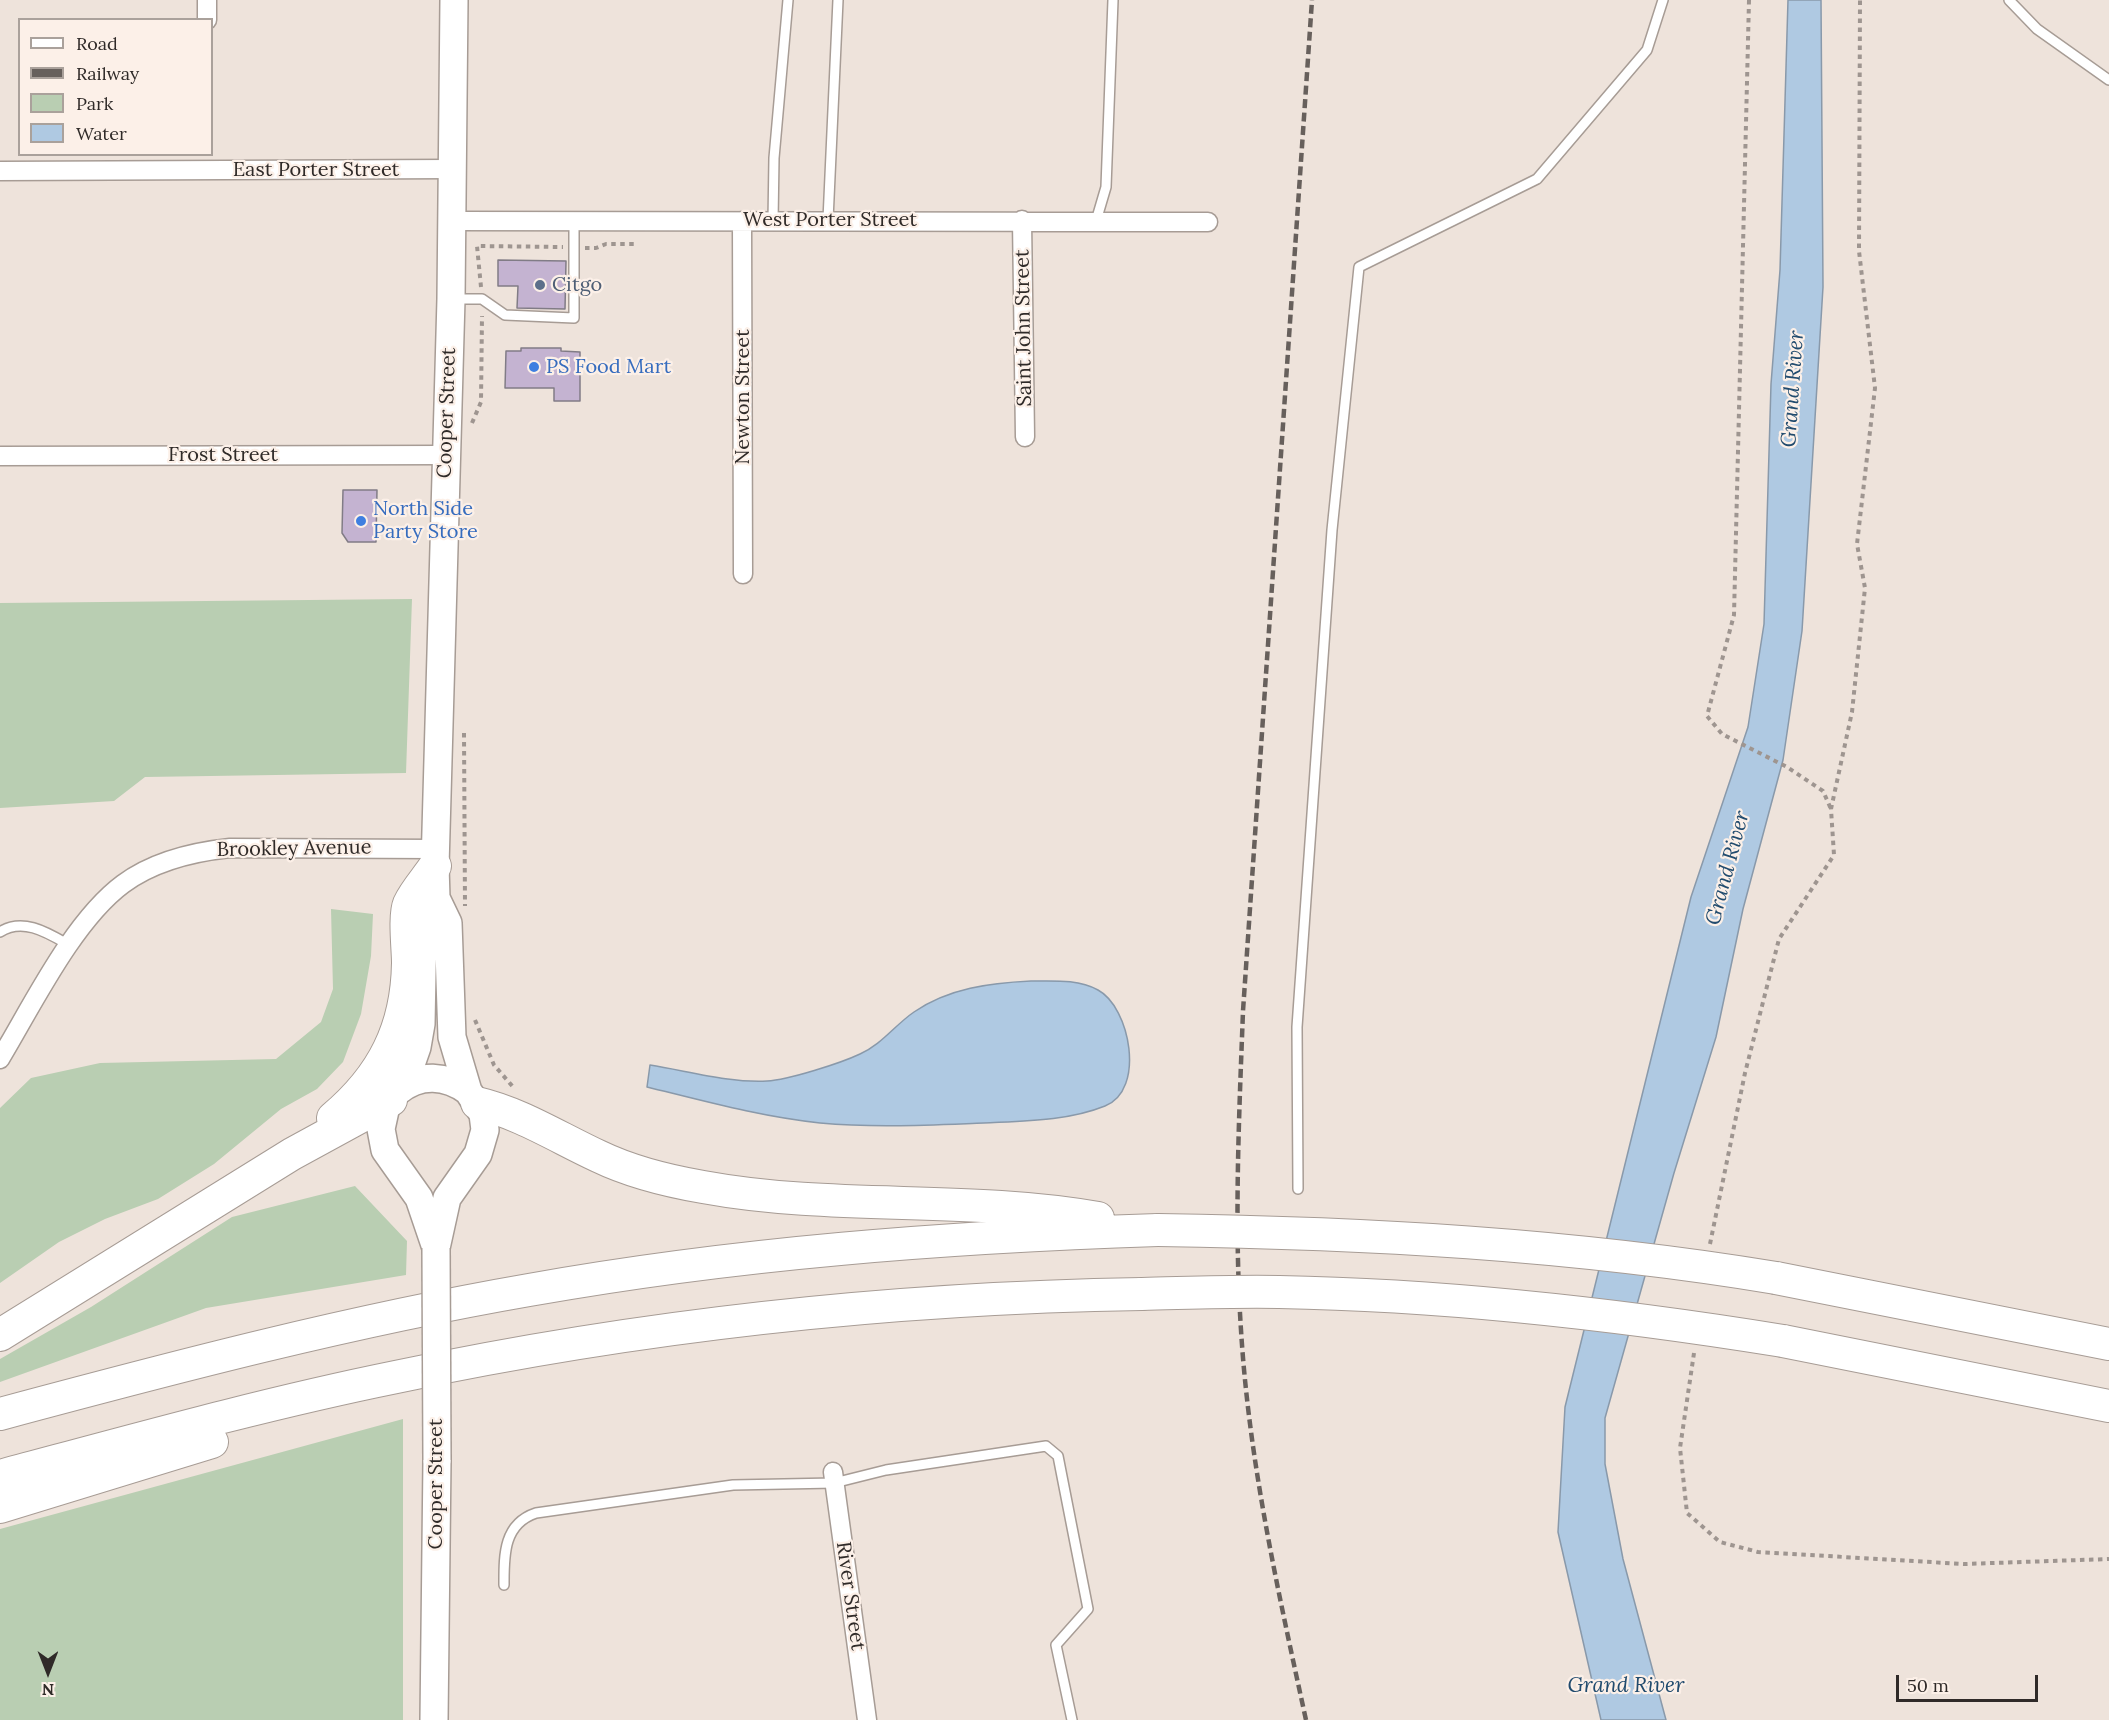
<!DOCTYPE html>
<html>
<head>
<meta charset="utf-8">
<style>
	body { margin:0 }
	#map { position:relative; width:2109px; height:1720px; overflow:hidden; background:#eee3db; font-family:Lora,serif }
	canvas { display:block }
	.legend { position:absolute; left:18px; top:18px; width:195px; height:138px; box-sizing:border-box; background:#fcf0e8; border:2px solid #aaa19b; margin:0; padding:8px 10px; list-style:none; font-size:18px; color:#2f2a28 }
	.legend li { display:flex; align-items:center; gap:12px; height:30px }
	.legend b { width:30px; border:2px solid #aaa19b }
	.north { position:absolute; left:18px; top:1642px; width:60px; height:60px; -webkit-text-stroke:4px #fcf0e8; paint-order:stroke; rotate:180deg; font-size:16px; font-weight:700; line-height:24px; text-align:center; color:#2f2a28 }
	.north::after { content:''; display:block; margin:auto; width:21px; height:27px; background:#2f2a28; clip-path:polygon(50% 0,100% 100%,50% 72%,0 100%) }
	.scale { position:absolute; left:1896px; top:1675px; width:142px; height:27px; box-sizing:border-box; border:3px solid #2f2a28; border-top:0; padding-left:8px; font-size:18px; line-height:21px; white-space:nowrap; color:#2f2a28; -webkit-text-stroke:4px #fcf0e8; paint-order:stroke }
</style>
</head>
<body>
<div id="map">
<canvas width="2109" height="1720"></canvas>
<ul class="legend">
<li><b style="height:8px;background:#fff"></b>Road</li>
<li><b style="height:8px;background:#67605c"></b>Railway</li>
<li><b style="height:16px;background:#b9ceb2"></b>Park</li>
<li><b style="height:16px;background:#afc9e2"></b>Water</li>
</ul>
<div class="north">N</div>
<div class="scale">50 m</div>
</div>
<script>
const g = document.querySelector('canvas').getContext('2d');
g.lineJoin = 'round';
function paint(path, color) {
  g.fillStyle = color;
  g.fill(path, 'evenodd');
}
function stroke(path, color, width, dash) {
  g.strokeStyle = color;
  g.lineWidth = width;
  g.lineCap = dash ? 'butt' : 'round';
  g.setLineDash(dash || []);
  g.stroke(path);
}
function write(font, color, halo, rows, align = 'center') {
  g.font = font + ' Lora,serif';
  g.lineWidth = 4.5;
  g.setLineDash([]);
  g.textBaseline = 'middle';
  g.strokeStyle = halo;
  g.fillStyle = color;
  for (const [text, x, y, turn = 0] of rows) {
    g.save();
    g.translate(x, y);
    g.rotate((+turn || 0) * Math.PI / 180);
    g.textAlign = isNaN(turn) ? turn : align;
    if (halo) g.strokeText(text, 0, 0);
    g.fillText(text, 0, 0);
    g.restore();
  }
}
const green = new Path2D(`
	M412,599L406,773L145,777L114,801L0,808V603Z
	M331,909L373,914L371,956L361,1014L343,1062L317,1089L281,1109L214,1164L158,1199L105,1219L59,1242L0,1283V1108L31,1078L100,1063L276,1059L321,1022L333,989Z
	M355,1186L407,1241L406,1275L206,1308L0,1382V1359L91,1307L232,1217Z
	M403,1419V1720H0V1529Z`);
const water = new Path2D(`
	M1788,0H1821L1823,287L1802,631L1783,760L1743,909L1716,1037L1674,1173L1605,1418V1464L1623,1559L1666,1720H1601L1558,1532L1565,1407L1691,897L1748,727L1764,624L1771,384L1780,270Z
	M1031,981C1054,981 1078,979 1098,990C1130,1007 1146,1090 1105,1106C1068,1121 1024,1121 984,1123C930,1125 875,1128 820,1123C762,1117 704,1101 647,1087L650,1065C688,1071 729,1083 767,1081C788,1080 841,1063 860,1054C881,1045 895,1025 914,1012C949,988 990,983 1031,981Z`);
const building = new Path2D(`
	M498,260L566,261L565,309L517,308L518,286H498Z
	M521,348H561V351L580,352V401H554V388H505L506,351H521Z
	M343,490H377L376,542H348L342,533Z`);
const path = new Path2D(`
	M1749,0L1734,615L1707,716L1722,734L1787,767L1823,791L1831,809
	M585,248H596L606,244H635
	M481,287L477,246L563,247
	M472,423L481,402L482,316
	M464,733L465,906
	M475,1020L494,1065L514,1088
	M1710,1244L1745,1073L1779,939L1834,855L1831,809L1852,712L1865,588L1857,544L1875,388L1859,251L1860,0
	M1694,1353L1680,1448L1687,1513L1720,1542L1758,1552L1964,1564L2109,1559`);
const service = new Path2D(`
	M2009,0L2037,29L2109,80
	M828,220L838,0
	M773,221L774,158L788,0
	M1096,221L1106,187L1113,0
	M453,299H482L505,315L574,318V221
	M0,932C23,917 48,933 69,945
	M1298,1189L1297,1027L1332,530L1359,267L1537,179L1647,50L1663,0
	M504,1585C504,1556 503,1524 536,1513L733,1485L834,1483L886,1470L1046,1446L1058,1456L1088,1609L1056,1645L1072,1720`);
const minor = new Path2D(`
	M207,0V20
	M0,171L452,169
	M1022,220L1025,437
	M452,221L1208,222
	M742,221L743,574
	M0,456L446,455
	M0,1059C32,1006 73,921 123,884C154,861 192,852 230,848L435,849
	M833,1472L867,1720`);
const primary = new Path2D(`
	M398,1091C420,1073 446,1075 468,1091
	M436,1248L447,1198L478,1154L485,1130L483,1114L468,1091L452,1037L448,923L436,898L435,866L451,299L454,0
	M436,1248L419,1198L385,1150L381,1129L386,1106L409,1070L417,1047L421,1024L423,921L436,898
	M434,1720L437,1460`);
const motorway = new Path2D(`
	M477,1103C520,1113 559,1138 598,1156C631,1172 668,1181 703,1187C833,1211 968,1195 1098,1218
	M333,1118C383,1076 407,1028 408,963C408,949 404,916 409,904C415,891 427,878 435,866
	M1776,1278L2109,1344
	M0,1335L292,1154L391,1100
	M1783,1341L2109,1406
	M0,1414C175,1367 350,1321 529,1290C737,1253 947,1237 1158,1230
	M0,1476C131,1441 263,1404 396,1377C642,1325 891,1298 1142,1294
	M0,1507L212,1442`);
const rail = new Path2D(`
	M1306,1720C1278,1591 1249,1462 1241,1330C1234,1224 1239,1117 1243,1011L1312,0`);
const primaryBridge = new Path2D(`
	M436,1248L437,1460`);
const motorwayBridge = new Path2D(`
	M1158,1230C1365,1233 1571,1244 1776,1278
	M1142,1294C1188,1293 1234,1291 1279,1292C1448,1295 1616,1314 1783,1341`);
const markers = [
	[540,285,6,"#5c6f8a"],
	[534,367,6,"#3f7fe0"],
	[361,521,6,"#3f7fe0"]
];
const streetNames = [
	["East Porter Street",316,170],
	["West Porter Street",830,220],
	["Saint John Street",1024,328,-91],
	["Newton Street",743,397,-90],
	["Cooper Street",447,413,-88],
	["Frost Street",223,455],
	["Brookley Avenue",294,849,-1],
	["Cooper Street",436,1484,-90],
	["River Street",850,1596,82]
];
const serviceNames = [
	["Citgo",552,285]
];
const shopNames = [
	["PS Food Mart",546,367],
	["North Side",373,509],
	["Party Store",373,532]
];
const waterNames = [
	["Grand River",1793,389,-86],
	["Grand River",1728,868,-75],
	["Grand River",1626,1686]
];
paint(green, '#b9ceb2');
paint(water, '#afc9e2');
stroke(water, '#8999aa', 1.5);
paint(building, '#c4b3d1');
stroke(building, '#817c86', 1.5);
stroke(service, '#a79c95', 12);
stroke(minor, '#a79c95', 21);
stroke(primary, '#a79c95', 30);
stroke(motorway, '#a79c95', 34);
stroke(path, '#9e9590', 4, [4.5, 4.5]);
stroke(service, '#fff', 9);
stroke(minor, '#fff', 18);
stroke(primary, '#fff', 27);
stroke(motorway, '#fff', 32);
stroke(rail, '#67605c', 4.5, [9, 4.5]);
stroke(primaryBridge, '#a79c95', 30, []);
stroke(motorwayBridge, '#a79c95', 34, []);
stroke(primaryBridge, '#fff', 27);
stroke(motorwayBridge, '#fff', 32);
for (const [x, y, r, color] of markers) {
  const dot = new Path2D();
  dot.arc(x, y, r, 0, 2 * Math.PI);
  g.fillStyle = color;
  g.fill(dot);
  stroke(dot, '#fcf0e8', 2);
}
write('20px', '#2f2a28', '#fcf0e8', streetNames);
write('20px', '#4e5e75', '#fcf0e8', serviceNames, 'left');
write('20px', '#366cbe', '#fcf0e8', shopNames, 'left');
write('italic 21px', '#214b6e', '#fcf0e8', waterNames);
</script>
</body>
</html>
